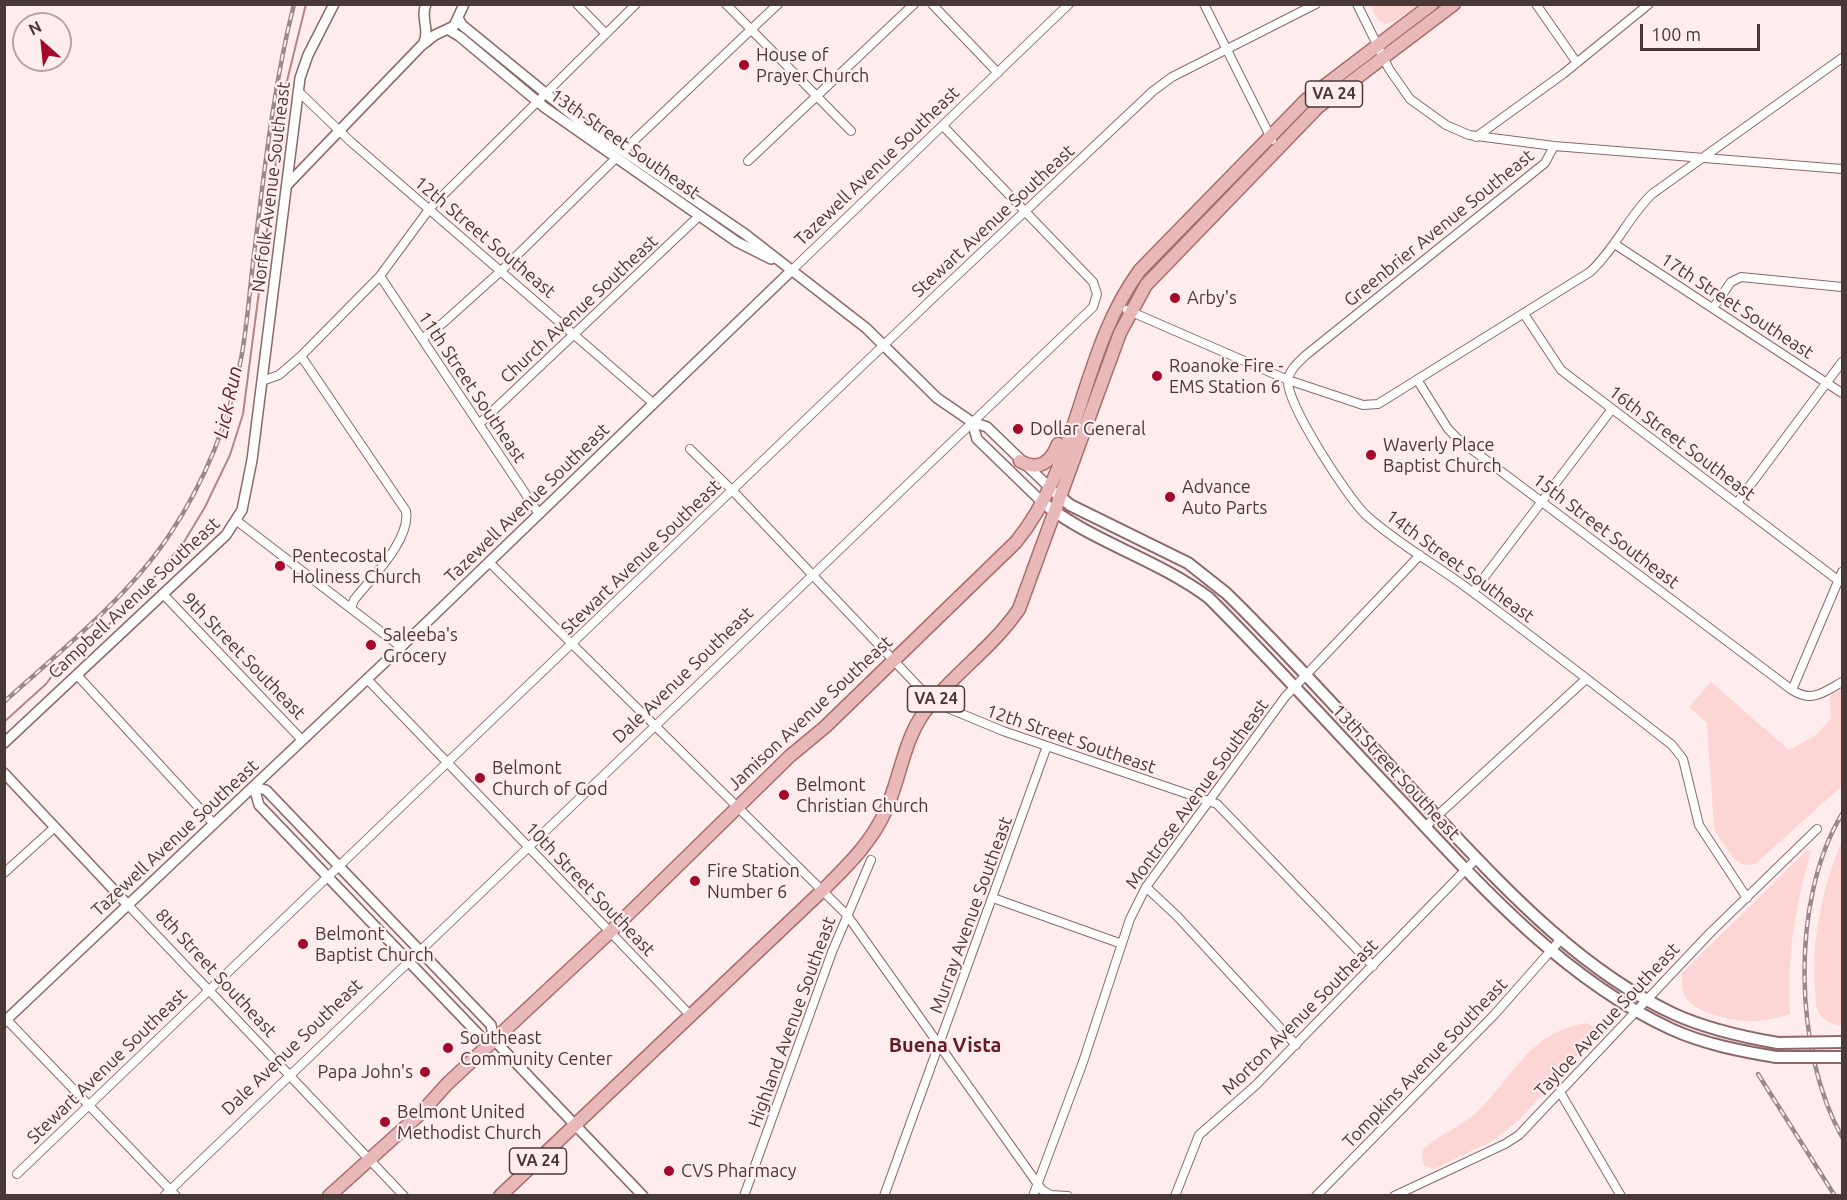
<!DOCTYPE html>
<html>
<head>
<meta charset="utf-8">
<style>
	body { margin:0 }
	#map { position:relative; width:1847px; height:1200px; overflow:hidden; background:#ffeded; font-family:Ubuntu,sans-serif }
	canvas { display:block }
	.frame { position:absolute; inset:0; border:6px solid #483838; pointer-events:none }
	.north { position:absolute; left:12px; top:12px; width:60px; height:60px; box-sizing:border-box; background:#ffeded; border:2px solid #b6a5a5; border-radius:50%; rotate:333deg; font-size:16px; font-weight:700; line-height:24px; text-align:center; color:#483838 }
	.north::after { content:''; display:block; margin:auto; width:21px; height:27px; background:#a4082b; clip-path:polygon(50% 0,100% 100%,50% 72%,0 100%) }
	.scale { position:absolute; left:1640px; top:24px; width:120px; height:27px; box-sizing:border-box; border:3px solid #483838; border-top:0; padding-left:8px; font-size:18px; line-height:21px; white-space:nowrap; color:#483838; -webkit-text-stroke:4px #ffeded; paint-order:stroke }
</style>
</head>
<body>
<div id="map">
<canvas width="1847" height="1200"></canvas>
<div class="frame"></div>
<div class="north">N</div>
<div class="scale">100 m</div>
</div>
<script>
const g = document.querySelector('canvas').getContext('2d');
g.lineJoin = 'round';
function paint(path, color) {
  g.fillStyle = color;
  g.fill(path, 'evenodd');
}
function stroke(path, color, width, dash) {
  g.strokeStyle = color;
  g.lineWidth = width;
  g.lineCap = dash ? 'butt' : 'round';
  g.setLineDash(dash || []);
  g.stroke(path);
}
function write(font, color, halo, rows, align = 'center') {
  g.font = font + ' Ubuntu,sans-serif';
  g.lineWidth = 4.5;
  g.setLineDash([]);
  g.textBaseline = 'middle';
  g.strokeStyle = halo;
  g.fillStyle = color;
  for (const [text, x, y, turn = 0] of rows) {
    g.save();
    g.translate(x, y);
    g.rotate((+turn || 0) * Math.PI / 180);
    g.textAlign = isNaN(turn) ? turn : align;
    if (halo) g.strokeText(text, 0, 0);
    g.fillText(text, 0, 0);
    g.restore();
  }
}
const green = new Path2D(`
	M1370,5H1418L1395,21L1386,24L1378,20Z
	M1711,682L1789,750L1815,736L1831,718L1830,696L1842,689V786L1755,864L1744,865L1734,859L1714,829L1707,723L1689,707Z
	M1842,840V1026C1832,1024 1821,1021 1817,1009C1815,1004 1816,996 1815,990C1811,939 1823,887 1842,840Z
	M1806,851H1811C1795,907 1787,955 1790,1014C1780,1017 1769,1020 1758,1021C1739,1023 1694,1014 1685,996C1681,988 1682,982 1682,973Z
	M1586,1023L1600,1030L1517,1122L1492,1141L1434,1169L1425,1166L1422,1160L1423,1149C1440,1134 1463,1126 1479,1110C1517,1072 1529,1033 1586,1023Z`);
const stream = new Path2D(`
	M4,722L46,684L60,665L81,646L93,640L142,592L184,542L205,507L230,455L243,414L286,85L306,4`);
const minor = new Path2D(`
	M577,4L606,34
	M726,4L851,131
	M932,4L998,73
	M1204,4L1272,140
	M1357,4L1389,69L1410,99L1446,125L1469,135L1554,146L1842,169
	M1536,4L1577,63
	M298,91L350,141L653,403
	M1476,137L1563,74L1649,4
	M1554,146L1545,163L1306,355C1299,362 1289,370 1288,380C1285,402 1349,500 1367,516C1396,542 1431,562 1463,585C1533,637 1603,691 1672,745L1683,759L1699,825L1747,898
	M623,151L778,4
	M748,161L914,4
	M1616,245L1842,393
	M792,270L1069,4
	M380,276L539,514
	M1713,308L1731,282L1741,277L1842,287
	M1127,310L1288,380L1363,405L1378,404L1590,272C1616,248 1628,217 1652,194L1842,58
	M1524,314L1561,370L1839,581
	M422,339L443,323L502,270L616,158
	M301,356L406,511C411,540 371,578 354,600L351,608
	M262,381L279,375L301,356L380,276L430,208L636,4
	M1418,381L1448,429L1458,439L1792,690C1812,703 1824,692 1842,682
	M479,424L699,216
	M690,449L732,490L933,702L1003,731L1217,804L1373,966
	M1737,503L1842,362
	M237,521L401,647
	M489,562L847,915L1042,1190L1051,1195L1068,1196
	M1473,592L1612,409
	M163,594L302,740
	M77,675L214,824
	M367,679L691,1016
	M1792,690L1842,572
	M1425,827L1586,679
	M4,873L55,827
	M1146,887L1177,916L1296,1045
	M993,898L1122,944
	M128,905L404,1196
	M7,1020L176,1196
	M1560,1092L1621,1196
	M17,1174L934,297L1153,91L1172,77L1316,4
	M164,1196L1093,307L1097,294L1093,282L943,126
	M744,1196L832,952L871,860
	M884,1196L1047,746
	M1033,1196L1083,1062L1130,919L1146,887L1285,697L1420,555
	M1175,1196L1199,1135L1256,1085L1476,859
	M1316,1196L1494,1015L1562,938
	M1394,1196L1505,1144L1519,1135L1710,933L1817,829`);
const tertiary = new Path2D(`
	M458,18L462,25L582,123L745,234L866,328L937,398L972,422L987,427L1049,487
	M449,30L459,36L544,107L737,242L771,259
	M424,42C430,29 420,18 426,4
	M288,184L421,46L435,35L454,26L464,4
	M972,422L977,439L1042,502
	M4,743L226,535L242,510L252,460L300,78L308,55L334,4
	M4,773L128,905
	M4,1022L401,647L792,270
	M494,1040L482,1038L259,805L254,787L266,790L491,1025L494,1040L643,1196`);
const secondary = new Path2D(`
	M1056,493L1070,505L1188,563L1226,593C1302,667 1371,747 1444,824C1511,895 1584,972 1674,1014C1707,1029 1743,1037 1778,1043
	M1042,502C1092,542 1157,559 1209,598C1276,665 1340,736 1405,805C1483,889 1566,980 1671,1029C1704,1044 1740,1051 1776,1057`);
const primary = new Path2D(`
	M1020,461C1039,472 1051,462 1058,444
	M329,1196L421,1113L447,1084L609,933L790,756L825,727L1016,542C1080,464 1080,351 1140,270L1306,100L1432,4
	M500,1196L823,890C847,866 871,843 885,812C900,780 903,743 923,714C951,675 992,649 1019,609L1120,333L1146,285L1318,107L1454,4`);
const rail = new Path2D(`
	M4,702C61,650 127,599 170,534C205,481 229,422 241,359C248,322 250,283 255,246C265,165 274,84 294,4
	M1842,814C1790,900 1794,1051 1842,1137
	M1758,1074L1835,1196`);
const secondaryBridge = new Path2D(`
	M1778,1043L1842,1042
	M1776,1057H1842`);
const markers = [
	[744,65,6,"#a4082b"],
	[1175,298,6,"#a4082b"],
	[1157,376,6,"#a4082b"],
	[1018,429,6,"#a4082b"],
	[1371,455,6,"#a4082b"],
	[1170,497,6,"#a4082b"],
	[280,566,6,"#a4082b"],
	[371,645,6,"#a4082b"],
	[480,778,6,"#a4082b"],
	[784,795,6,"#a4082b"],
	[695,881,6,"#a4082b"],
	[303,944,6,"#a4082b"],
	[448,1048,6,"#a4082b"],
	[425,1072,6,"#a4082b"],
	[385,1122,6,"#a4082b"],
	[669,1171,6,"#a4082b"]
];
const shields = [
	[1334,94,57],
	[936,699,57],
	[538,1161,57]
];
const shieldNames = [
	["VA 24",1334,94],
	["VA 24",936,699],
	["VA 24",538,1161]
];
const poiNames = [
	["House of",756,55],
	["Prayer Church",756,76],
	["Arby's",1187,298],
	["Roanoke Fire -",1169,366],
	["EMS Station 6",1169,387],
	["Dollar General",1030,429],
	["Waverly Place",1383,445],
	["Baptist Church",1383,466],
	["Advance",1182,487],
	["Auto Parts",1182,508],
	["Pentecostal",292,556],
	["Holiness Church",292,577],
	["Saleeba's",383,635],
	["Grocery",383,656],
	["Belmont",492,768],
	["Church of God",492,789],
	["Belmont",796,785],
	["Christian Church",796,806],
	["Fire Station",707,871],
	["Number 6",707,892],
	["Belmont",315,934],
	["Baptist Church",315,955],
	["Southeast",460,1038],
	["Community Center",460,1059],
	["Papa John's",413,1072,"right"],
	["Belmont United",397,1112],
	["Methodist Church",397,1133],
	["CVS Pharmacy",681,1171]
];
const streetNames = [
	["13th Street Southeast",625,144,35],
	["Tazewell Avenue Southeast",877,166,-44],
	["Norfolk Avenue Southeast",271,187,-83],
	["Stewart Avenue Southeast",993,221,-43],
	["Greenbrier Avenue Southeast",1439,228,-39],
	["12th Street Southeast",485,237,40],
	["17th Street Southeast",1737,306,33],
	["Church Avenue Southeast",579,309,-43],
	["11th Street Southeast",472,387,56],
	["16th Street Southeast",1682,443,37],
	["Tazewell Avenue Southeast",527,503,-44],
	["15th Street Southeast",1606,531,37],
	["Stewart Avenue Southeast",641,557,-44],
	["14th Street Southeast",1460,566,36],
	["Campbell Avenue Southeast",134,598,-43],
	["9th Street Southeast",244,656,46],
	["Dale Avenue Southeast",683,675,-44],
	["Jamison Avenue Southeast",810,713,-43],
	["12th Street Southeast",1071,739,19],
	["13th Street Southeast",1396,772,47],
	["Montrose Avenue Southeast",1197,794,-54],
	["Tazewell Avenue Southeast",175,838,-43],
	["10th Street Southeast",590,889,46],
	["Murray Avenue Southeast",971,915,-70],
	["8th Street Southeast",216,973,47],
	["Morton Avenue Southeast",1300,1017,-45],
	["Tayloe Avenue Southeast",1607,1020,-47],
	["Highland Avenue Southeast",792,1022,-70],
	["Dale Avenue Southeast",292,1047,-44],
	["Tompkins Avenue Southeast",1425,1063,-46],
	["Stewart Avenue Southeast",107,1066,-44]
];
const waterNames = [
	["Lick Run",228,402,-78]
];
const neighbourhoodNames = [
	["Buena Vista",945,1045]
];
paint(green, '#fcd5d4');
stroke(stream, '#b58585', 2);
stroke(minor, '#8d6868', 10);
stroke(tertiary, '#8d6868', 12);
stroke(secondary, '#8d6868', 14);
stroke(primary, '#a86d6d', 15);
stroke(minor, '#fff', 8);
stroke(tertiary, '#fff', 9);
stroke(secondary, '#fff', 10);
stroke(primary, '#e9b8b8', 12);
stroke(rail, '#9a8989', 4.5);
stroke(rail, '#ffeded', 2, [7]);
stroke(secondaryBridge, '#8d6868', 14, []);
stroke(secondaryBridge, '#fff', 10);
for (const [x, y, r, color] of markers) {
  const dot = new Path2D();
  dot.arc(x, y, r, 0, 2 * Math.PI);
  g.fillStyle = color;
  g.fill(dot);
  stroke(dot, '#ffeded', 2);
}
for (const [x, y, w] of shields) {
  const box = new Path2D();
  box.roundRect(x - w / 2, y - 13, w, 26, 4.5);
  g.fillStyle = '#ffeded';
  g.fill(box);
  stroke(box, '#483838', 1.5);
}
write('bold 16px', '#483838', null, shieldNames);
write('18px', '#483838', '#ffeded', poiNames, 'left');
write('18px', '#483838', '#ffeded', streetNames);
write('italic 20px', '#591d21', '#ffeded', waterNames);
write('bold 20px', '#621c22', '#ffeded', neighbourhoodNames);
</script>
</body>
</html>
